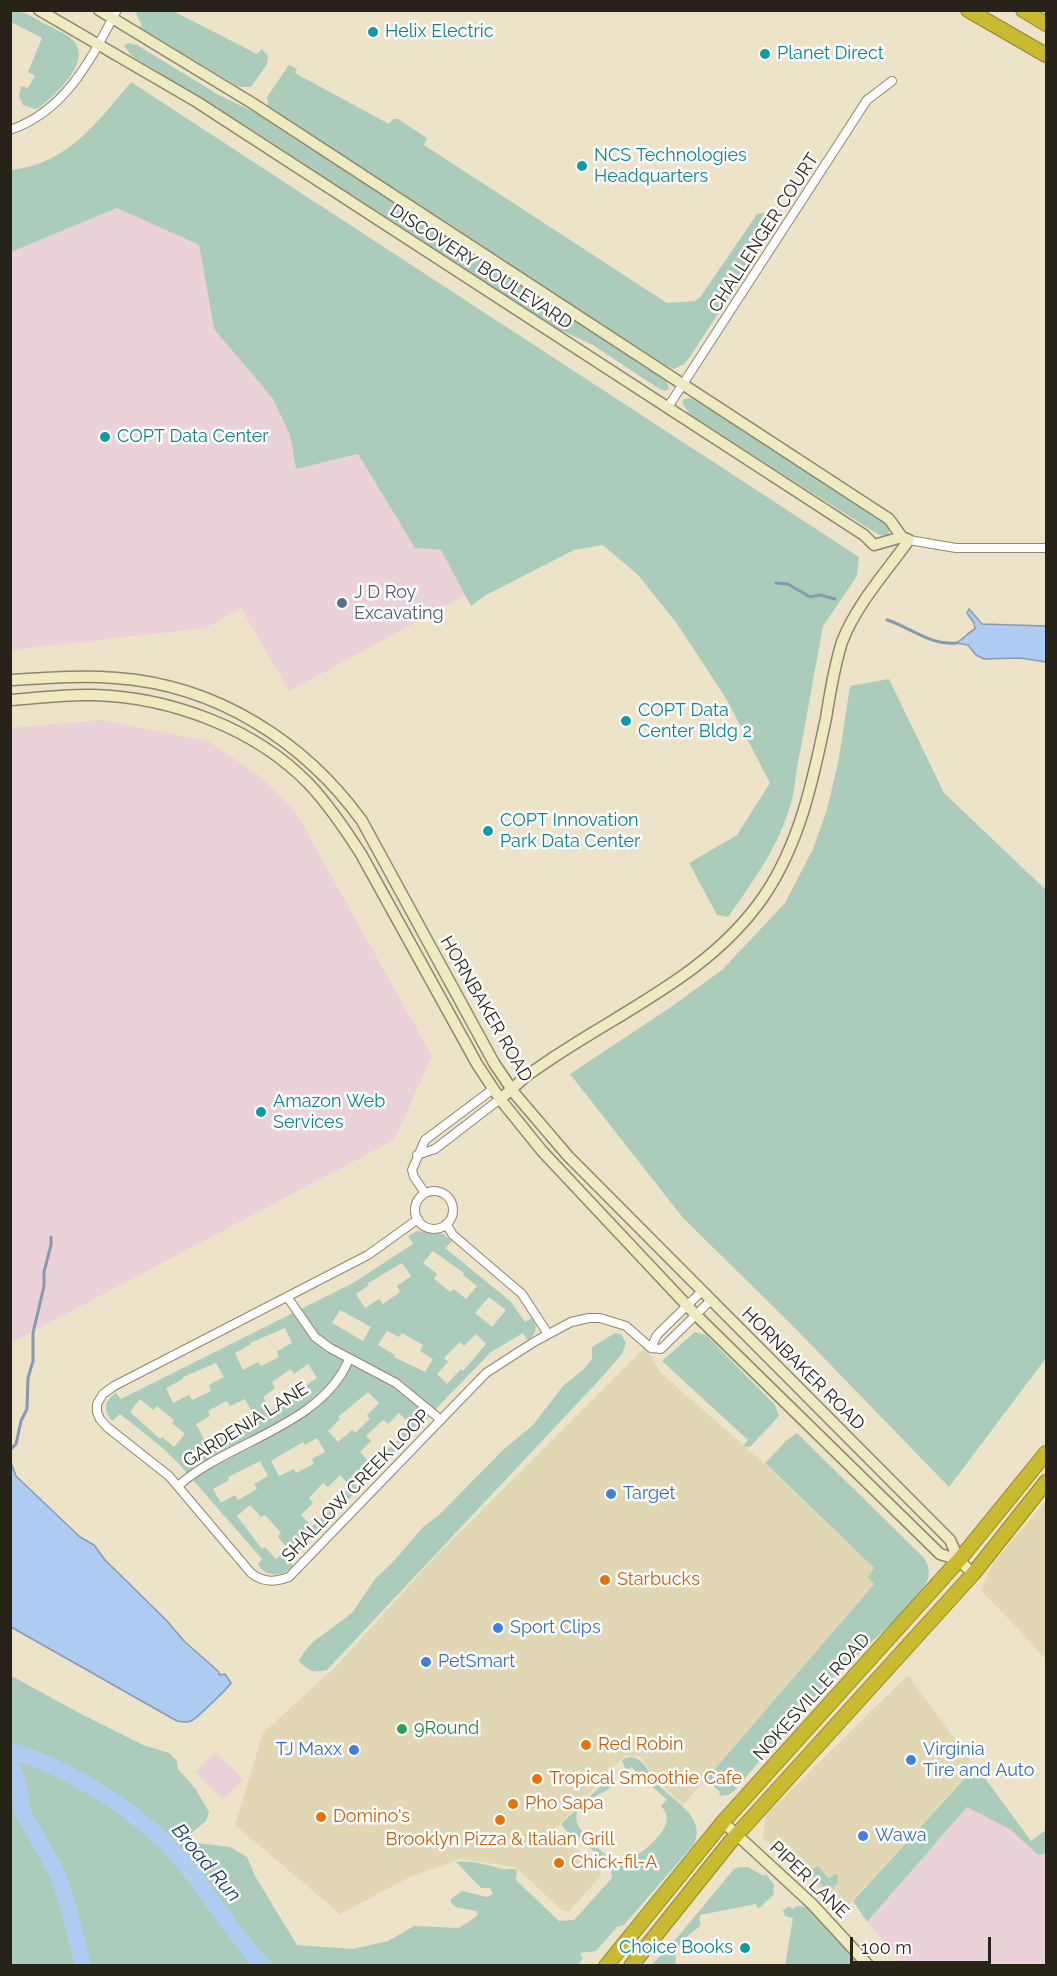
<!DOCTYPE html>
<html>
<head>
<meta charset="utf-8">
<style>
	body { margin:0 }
	#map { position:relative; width:1057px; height:1976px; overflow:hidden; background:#ece3c8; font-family:Raleway,sans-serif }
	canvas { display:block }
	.frame { position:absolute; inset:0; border:12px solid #272319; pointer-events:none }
	.scale { position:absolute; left:850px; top:1937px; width:141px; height:27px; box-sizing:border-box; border:3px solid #272319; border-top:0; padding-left:8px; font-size:18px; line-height:21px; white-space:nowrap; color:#272319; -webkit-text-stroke:4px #fff; paint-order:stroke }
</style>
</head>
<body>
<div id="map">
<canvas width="1057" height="1976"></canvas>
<div class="frame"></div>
<div class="scale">100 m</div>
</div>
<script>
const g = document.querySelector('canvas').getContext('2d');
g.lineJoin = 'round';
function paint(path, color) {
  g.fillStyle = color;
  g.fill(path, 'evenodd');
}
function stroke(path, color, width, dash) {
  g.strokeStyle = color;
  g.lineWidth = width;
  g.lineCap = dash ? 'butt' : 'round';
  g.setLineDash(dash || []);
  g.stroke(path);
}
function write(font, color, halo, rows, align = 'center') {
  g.font = font + ' Raleway,sans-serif';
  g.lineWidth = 5;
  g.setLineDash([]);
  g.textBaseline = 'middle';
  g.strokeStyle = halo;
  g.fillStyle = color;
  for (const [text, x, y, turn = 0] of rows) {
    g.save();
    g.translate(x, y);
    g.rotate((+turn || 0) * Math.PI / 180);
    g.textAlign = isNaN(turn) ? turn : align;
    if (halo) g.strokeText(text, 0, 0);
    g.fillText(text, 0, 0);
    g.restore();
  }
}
const built = new Path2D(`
	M645,1347L661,1373L765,1464L881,1575L683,1805L653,1777L640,1756L625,1755L555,1829L600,1871L601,1876L569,1911H563L515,1867L461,1859L410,1877L340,1914L235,1825L263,1733L335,1667L435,1557Z
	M1046,1501V1659L981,1590L993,1563Z
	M908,1675L975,1766L841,1913L819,1889L763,1838L766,1815Z`);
const industrial = new Path2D(`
	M117,208L199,245L214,329L273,399L290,435L296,469L358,454L415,548L441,550L466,595L289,691L241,608L205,628L11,650V252Z
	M101,720L208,741L261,777L295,811L432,1056L394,1140L11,1343V728Z
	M215,1752L243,1779L223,1800L195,1772Z
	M967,1807L1011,1830L1038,1855L1046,1854V1965H905L867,1922Z`);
const green = new Path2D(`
	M10,11C25,10 36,19 49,26C57,30 67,34 73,40C93,62 55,95 39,108L35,109L23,105L19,96L21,86L28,88L35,76L28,72L42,38L11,22Z
	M136,11H173L257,54L262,49L268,56L267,64L251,87H239L139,27L142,25L137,16Z
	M127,43L137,45L219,95L256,113L653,371L666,380L669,389L665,391L658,388L593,345L558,329L533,313L261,136L132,56L124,46Z
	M289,65L297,69L295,73L389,124L393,119H398L427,138L424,145L667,303L695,301L701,296L757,214L765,213L773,220L774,227L690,357L684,364L674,369L663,364L270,109L268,106L267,97Z
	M131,82L859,557L857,576L823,626L796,774C792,828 758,875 728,917L717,915L689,863L737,835L770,783L727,700L678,625L638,575L603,545L574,550L486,595L471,606L441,550L415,548L358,454L296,469L290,435L273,399L214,329L199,245L117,208L11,252V170C67,164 97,123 131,82Z
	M689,398L702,401L885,521L889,530V536L879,535L691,416L682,403L684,399Z
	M889,679L944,793L1046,890V1358L949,1487L792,1325L683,1218L570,1074L671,1007L722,970L785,903L813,849L827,810L839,758L850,686Z
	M417,1231L443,1234L452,1241L445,1248L510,1301L525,1322L532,1318C538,1328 537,1334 527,1340L523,1333L491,1352L290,1560L293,1566C283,1577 265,1578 258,1564L262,1559L179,1464L164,1449L120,1414L112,1421C103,1409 104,1401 116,1393L121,1399L353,1283L413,1244L408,1236ZM433,1251L464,1273L463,1275L477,1286L466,1299L454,1289L450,1292L434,1279L437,1274L423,1263ZM402,1263L411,1276L397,1286L400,1292L383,1304L379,1299L365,1308L356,1294L369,1285L368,1283ZM489,1297L506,1310L492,1327L475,1313ZM340,1310L371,1327L363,1341L332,1323ZM285,1328L292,1343L277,1351L279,1357L261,1366L258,1362L243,1370L235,1353L250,1345V1343ZM387,1331L399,1337L402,1333L423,1345L420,1351L433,1359L425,1372L394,1357L395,1355L378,1345ZM476,1334L486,1344L463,1371L461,1369L447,1384L437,1374L448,1362L444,1358L460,1342L464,1346ZM216,1363L224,1377L209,1385L211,1391L192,1400L189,1395L173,1403L166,1388L183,1379V1377ZM308,1364L317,1378L302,1388L304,1391L272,1410L263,1397L275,1388L272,1382L291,1369L294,1374ZM368,1392L379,1403L367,1415L370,1419L355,1433L352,1430L338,1442L328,1431L340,1419L338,1417ZM140,1399L153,1410L157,1406L174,1420L172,1423L185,1434L174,1447L162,1437L160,1439L130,1412ZM245,1399L253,1414L238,1422V1424L204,1439L196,1424L210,1416L208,1411L227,1401L230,1406ZM399,1413L410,1424L397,1438L398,1440L371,1464L360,1452L371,1441L366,1436L383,1420L388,1424ZM317,1438L325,1452L312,1459L314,1464L296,1473L294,1469L279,1476L271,1461L303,1442L305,1445ZM260,1461L268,1476L254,1484L257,1489L238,1500L235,1495L221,1503L213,1489L229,1480L228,1477ZM340,1475L350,1486L338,1499L340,1502L312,1526L301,1515L313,1503L309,1498L323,1483L328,1487ZM250,1505L261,1517L265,1515L281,1533L278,1537L288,1549L276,1559L265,1547L262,1549L237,1516Z
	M695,1332L706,1335L775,1405L779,1416L750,1447L743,1446L748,1440L662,1361Z
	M615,1333L621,1334L626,1343L622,1354L603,1376L327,1670C314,1673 308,1671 299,1661L304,1652L313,1642L352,1613L375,1579L393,1562L424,1526L438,1516L503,1450L533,1425L563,1386L583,1370L592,1359V1347Z
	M797,1433L924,1558C929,1566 931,1574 926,1583C905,1616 866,1645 839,1673C802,1710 769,1750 735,1790L728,1795L719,1796L720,1792L706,1779L874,1584L868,1577L874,1568L765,1463L787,1440Z
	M10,1675L79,1713L143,1745L169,1753L177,1761L178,1769L195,1788L209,1812L206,1821L189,1835L196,1843L230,1847L247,1857L255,1876L297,1945L353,1949L388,1941L414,1926L459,1928C465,1923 474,1920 478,1914L476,1911L456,1907L451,1903V1899L462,1891L487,1897L493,1894L490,1888H481L456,1862C472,1860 486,1865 502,1869C507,1870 512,1868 517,1870L516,1880L559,1921L574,1920L612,1878L611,1867L577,1836L570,1835L561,1824L604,1783L608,1782L611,1787C601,1796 585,1798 578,1810C573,1820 579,1829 586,1835C594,1843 605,1858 618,1861C632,1864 663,1837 666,1823C668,1817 666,1811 661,1806L667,1800L631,1767L625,1772L623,1770L625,1768L622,1760C628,1757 633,1756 639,1760C646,1764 648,1773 653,1779C668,1798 708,1816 694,1844L624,1925L617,1927L596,1951L580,1953L583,1959L578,1965H11Z
	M976,1766L1031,1841L1046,1830V1854L1038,1855L1011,1830L967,1807L867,1922L853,1901Z
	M780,1843L812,1869L818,1866L829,1879L834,1874L838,1875V1883L832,1889L824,1891L825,1888L780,1846Z
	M739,1867H748L764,1876L766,1874L775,1886L773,1887L774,1894L758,1909L756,1904L700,1915V1926C686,1938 673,1945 676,1965H652L681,1933L734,1869Z
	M790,1906L792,1909L797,1906L808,1907L860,1965H785L793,1918L785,1916L783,1910Z`);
const water = new Path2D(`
	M969,609L982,624L1046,626V662L1020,658L984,659L976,655L968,645L956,643C964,639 967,633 975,629L974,623L967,613Z
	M10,1460L16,1476L19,1479L80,1537L94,1545L105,1560L167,1621L184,1641L219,1672V1675L225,1674L231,1683C228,1688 196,1719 191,1721C187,1723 182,1722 177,1721L11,1627Z`);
const stream = new Path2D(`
	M776,583L788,584L810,597L820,595L835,599
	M887,620C910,627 931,646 956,643
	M10,1450L16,1444L21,1421L27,1409L28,1378L33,1361V1333L44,1286V1272L51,1245V1237`);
const river = new Path2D(`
	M10,1750C71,1769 141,1812 182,1861C211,1895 232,1934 264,1966
	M10,1763C18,1778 22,1792 21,1809L57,1873L69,1909L83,1966`);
const street = new Path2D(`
	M10,130C66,111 91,59 117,10
	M668,407L867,100L892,81
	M909,540L956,548H1046
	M417,1155L435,1149L500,1099
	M415 1210a19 19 0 1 1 38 0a19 19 0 1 1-38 0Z
	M425,1193L414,1177L412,1170L425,1140L493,1089
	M418,1219L368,1255L114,1386L103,1394L97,1404V1412L100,1419L107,1427L169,1476L251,1573C264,1583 275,1582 289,1577L486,1373L534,1342L571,1322L589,1318H600L626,1326L651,1348L661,1349L711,1300
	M446,1224L453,1235L522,1294L548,1334
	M288,1298L315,1337L330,1348L396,1383L441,1420
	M651,1348L657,1335L702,1291
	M178,1486C228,1441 322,1426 349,1359`);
const secondary = new Path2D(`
	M39,10L197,102L864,535L874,545L902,537
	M99,10L252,103L889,519L902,537L909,540C886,572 856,605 842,642C834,667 830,693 826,718C813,780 800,843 764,896C708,978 613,1014 535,1070C522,1078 512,1090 500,1099
	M10,680C45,678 81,675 116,678C216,685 304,741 362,821L494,1063L515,1094L568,1156L950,1540L959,1560L973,1574
	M10,700C38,698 66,694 93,695C170,697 255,728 309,784C329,805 345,829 361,854L477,1064L500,1099L542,1151L696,1315L940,1554L959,1560
	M723,1822L812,1904L869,1966`);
const highway = new Path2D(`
	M968,10L1046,55
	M1023,10L1046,24
	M606,1966L723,1822L959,1560L1046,1453
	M631,1966L731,1841L973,1574L1046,1482`);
const markers = [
	[373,32,6,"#0f9aa8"],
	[765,54,6,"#0f9aa8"],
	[582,166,6,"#0f9aa8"],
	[105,437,6,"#0f9aa8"],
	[342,603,6,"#5c6f8a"],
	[626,721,6,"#0f9aa8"],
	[488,831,6,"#0f9aa8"],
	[261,1112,6,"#0f9aa8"],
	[611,1494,6,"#3f7fe0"],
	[605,1580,6,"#e8710a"],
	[498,1628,6,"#3f7fe0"],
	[426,1662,6,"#3f7fe0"],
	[402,1729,6,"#2e9e5b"],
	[586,1745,6,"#e8710a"],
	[354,1750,6,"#3f7fe0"],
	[911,1760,6,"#3f7fe0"],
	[537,1779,6,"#e8710a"],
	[513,1804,6,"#e8710a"],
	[321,1817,6,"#e8710a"],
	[500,1820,6,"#e8710a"],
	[863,1836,6,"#3f7fe0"],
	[559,1863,6,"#e8710a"],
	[745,1948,6,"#0f9aa8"]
];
const cultureNames = [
	["Helix Electric",385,32],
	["Planet Direct",777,54],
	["NCS Technologies",594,156],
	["Headquarters",594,177],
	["COPT Data Center",117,437],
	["COPT Data",638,711],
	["Center Bldg 2",638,732],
	["COPT Innovation",500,821],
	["Park Data Center",500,842],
	["Amazon Web",273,1102],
	["Services",273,1123],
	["Choice Books",733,1948,"right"]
];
const streetNames = [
	["CHALLENGER COURT",764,233,-57],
	["DISCOVERY BOULEVARD",481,267,33],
	["HORNBAKER ROAD",486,1009,60],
	["HORNBAKER ROAD",803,1369,45],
	["GARDENIA LANE",246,1425,-32],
	["SHALLOW CREEK LOOP",356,1486,-46],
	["NOKESVILLE ROAD",812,1697,-48],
	["PIPER LANE",809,1880,44]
];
const serviceNames = [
	["J D Roy",354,593],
	["Excavating",354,614]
];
const shopNames = [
	["Target",623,1494],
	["Sport Clips",510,1628],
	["PetSmart",438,1662],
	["TJ Maxx",342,1750,"right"],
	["Virginia",923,1750],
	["Tire and Auto",923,1771],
	["Wawa",875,1836]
];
const foodNames = [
	["Starbucks",617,1580],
	["Red Robin",598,1745],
	["Tropical Smoothie Cafe",549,1779],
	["Pho Sapa",525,1804],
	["Domino's",333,1817],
	["Brooklyn Pizza & Italian Grill",500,1840,"center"],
	["Chick-fil-A",571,1863]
];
const leisureNames = [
	["9Round",414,1729]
];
const waterNames = [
	["Broad Run",206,1863,50]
];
paint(built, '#e2d7b5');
paint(industrial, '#ebd2d9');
paint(green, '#acccbb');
paint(water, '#afcdf3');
stroke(water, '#869ab2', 1.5);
stroke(stream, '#869ab2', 3);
stroke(river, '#afcdf3', 16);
stroke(street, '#8f866d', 10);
stroke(secondary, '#8f866d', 13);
stroke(highway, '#908629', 16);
stroke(street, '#fff', 8);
stroke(secondary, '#eeebc1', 10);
stroke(highway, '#c8bb31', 14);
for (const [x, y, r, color] of markers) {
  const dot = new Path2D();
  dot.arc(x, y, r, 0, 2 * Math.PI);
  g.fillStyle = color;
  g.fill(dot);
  stroke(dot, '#fff', 2);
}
write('18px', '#0d838f', '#fff', cultureNames, 'left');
write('18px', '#272319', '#fff', streetNames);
write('18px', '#4e5e75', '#fff', serviceNames, 'left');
write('18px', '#366cbe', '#fff', shopNames, 'left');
write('18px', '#c56008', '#fff', foodNames, 'left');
write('18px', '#27864d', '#fff', leisureNames, 'left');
write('italic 20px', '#153d6b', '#fff', waterNames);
</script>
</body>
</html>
